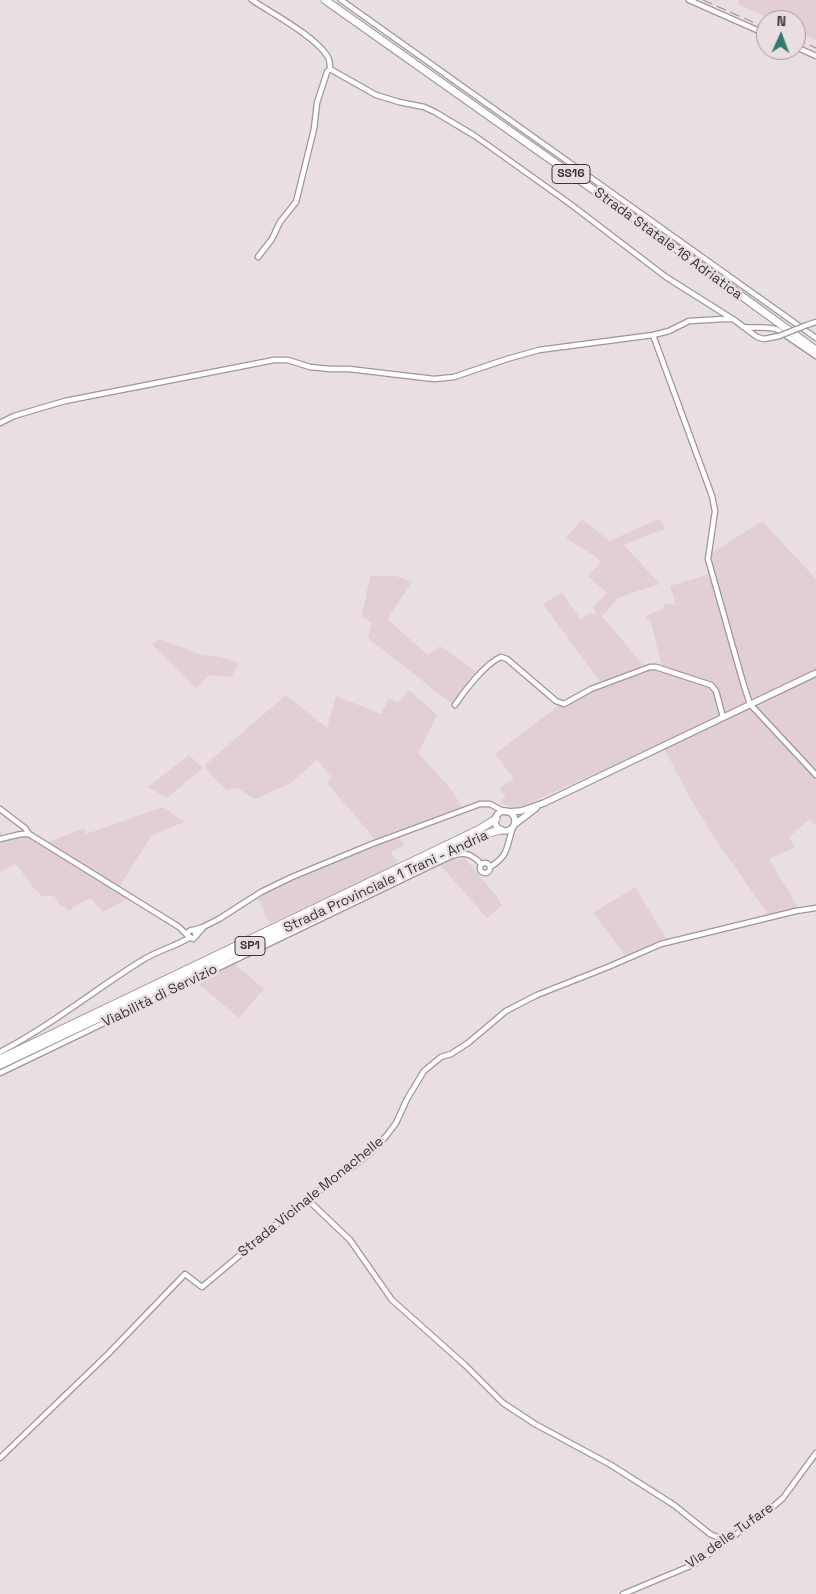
<!DOCTYPE html>
<html>
<head>
<meta charset="utf-8">
<style>
	body { margin:0 }
	#map { position:relative; width:816px; height:1594px; overflow:hidden; background:#e9dee1; font-family:"Space Grotesk",sans-serif }
	canvas { display:block }
	.north { position:absolute; left:756px; top:10px; width:50px; height:50px; box-sizing:border-box; background:#e9dee1; border:1px solid #a39a9d; border-radius:50%; rotate:2deg; font-size:14px; font-weight:700; line-height:20px; text-align:center; color:#393536 }
	.north::after { content:''; display:block; margin:auto; width:18px; height:22px; background:#33796e; clip-path:polygon(50% 0,100% 100%,50% 72%,0 100%) }
</style>
</head>
<body>
<div id="map">
<canvas width="816" height="1594"></canvas>
<div class="north">N</div>
</div>
<script>
const g = document.querySelector('canvas').getContext('2d');
g.lineJoin = 'round';
function paint(path, color) {
  g.fillStyle = color;
  g.fill(path, 'evenodd');
}
function stroke(path, color, width, dash) {
  g.strokeStyle = color;
  g.lineWidth = width;
  g.lineCap = dash ? 'butt' : 'round';
  g.setLineDash(dash || []);
  g.stroke(path);
}
function write(font, color, halo, rows, align = 'center') {
  g.font = font + ' "Space Grotesk",sans-serif';
  g.lineWidth = 5;
  g.setLineDash([]);
  g.textBaseline = 'middle';
  g.strokeStyle = halo;
  g.fillStyle = color;
  for (const [text, x, y, turn = 0] of rows) {
    g.save();
    g.translate(x, y);
    g.rotate((+turn || 0) * Math.PI / 180);
    g.textAlign = isNaN(turn) ? turn : align;
    if (halo) g.strokeText(text, 0, 0);
    g.fillText(text, 0, 0);
    g.restore();
  }
}
const built = new Path2D(`
	M740,0H816V40L796,31V20H773L737,4Z
	M582,519L609,541L659,519L663,524L664,530L650,534L624,545L660,584L619,597L602,616L643,665L652,664L662,667L651,622L646,618L647,615L663,609L664,603L676,605L670,586L710,574L707,556L762,521L816,579V826L810,819L789,837L795,847L769,859L799,909L769,916L716,840L691,800L662,744L532,802L515,808L502,804V799H506L500,789L502,786L514,779L495,754L558,706H563L589,691L603,686L543,604L562,593L581,620L589,613L597,615L593,607L607,593L588,576L601,562L596,557L566,538Z
	M370,576H396L412,582L387,619L428,655L440,646L478,673L465,687L453,705L368,638L372,623L362,616Z
	M160,639L202,655L221,657L239,663L231,677L210,675L196,688L152,644Z
	M409,690L437,715L418,753L451,789L462,807L375,839L327,783L332,778L317,760L291,783L255,799L237,788L227,790L211,775L205,765L286,695L327,728L336,696L381,714L389,698L398,703Z
	M189,755L203,768L167,798L148,787Z
	M163,807L184,822L149,837V840L117,890L128,898L103,912L90,898L69,910L60,905L54,896H42L33,887L16,864L0,872V829L4,840L25,835L43,844L84,828L86,834Z
	M399,836L404,846L391,852L398,864L270,924L256,896L276,886Z
	M465,858L498,898L497,899L502,905L487,918L440,865L453,859Z
	M635,887L666,938L625,955L593,913Z
	M233,963L264,989L239,1018L195,981Z`);
const minor = new Path2D(`
	M252,0C273,14 315,36 328,57C330,61 330,65 330,69L376,95L399,102L424,107L435,112L475,136L569,203L666,277L731,318
	M341,0L816,338
	M689,0L766,34
	M796,47L816,56
	M258,257L272,239L280,222L296,202L314,129L317,103L327,72L330,69
	M807,325L816,322
	M743,327C755,329 767,325 778,330L816,356
	M653,335L712,496L715,511L708,559L744,686L750,704L816,775
	M0,423L14,416L65,401L274,360H288L310,367L330,369H349L434,379L454,377L507,359L539,350L653,335L669,331L689,321L724,319H733L757,337L764,339L779,336
	M455,705C464,691 486,663 501,657L507,659L556,701L564,704L591,689L650,667H656L711,685L716,691L723,717
	M0,809L25,828L29,834
	M0,839L21,834H29L179,927L187,935
	M480 868a5 5 0 1 1 10 0a5 5 0 1 1-10 0Z
	M490,867C510,855 506,846 513,827
	M193,930L203,927L219,919L261,892L292,877L372,844L480,804H490L505,812
	M196,936L194,930H191L188,932V936L193,939L203,928
	M0,1052C50,1026 93,991 141,961C156,951 174,947 189,938
	M0,1073L449,857C463,851 471,853 481,864
	M307,1199L350,1240L392,1300L465,1365L503,1403L535,1424L611,1465L674,1505L710,1534L726,1541
	M0,1458L108,1354L185,1274L202,1287L302,1203L354,1166L371,1152L387,1135L396,1123L407,1099L424,1071L441,1057L451,1054L468,1043L506,1011L537,995L608,967L661,944L796,911L816,908
	M623,1594L695,1564L767,1512L783,1498L816,1453`);
const major = new Path2D(`
	M495 821a10 10 0 1 1 20 0a10 10 0 1 1-20 0Z
	M508,812L521,811L544,803L816,673
	M515,824L536,808`);
const highway = new Path2D(`
	M325,0L677,249L816,350
	M0,1059L478,830L496,819
	M0,1065L489,833L501,830`);
const rail = new Path2D(`
	M703,0L766,28
	M796,39L816,48`);
const minorBridge = new Path2D(`
	M779,336L807,325`);
const shields = [
	[571,174,38],
	[250,946,30]
];
const shieldNames = [
	["SS16",571,174],
	["SP1",250,946]
];
const streetNames = [
	["Strada Statale 16 Adriatica",668,244,36],
	["Strada Provinciale 1 Trani - Andria",386,882,-25],
	["Viabilità di Servizio",160,996,-26],
	["Strada Vicinale Monachelle",311,1197,-39],
	["Via delle Tufare",730,1536,-35]
];
paint(built, '#e2cfd3');
stroke(minor, '#a09698', 7);
stroke(major, '#a09698', 8);
stroke(highway, '#a09698', 9);
stroke(minor, '#fff', 4.5);
stroke(major, '#fff', 5.5);
stroke(highway, '#fff', 7);
stroke(rail, '#8e8789', 1, [10, 5]);
stroke(minorBridge, '#a09698', 7, []);
stroke(minorBridge, '#fff', 4.5);
for (const [x, y, w] of shields) {
  const box = new Path2D();
  box.roundRect(x - w / 2, y - 9.5, w, 19, 4);
  g.fillStyle = '#e9dee1';
  g.fill(box);
  stroke(box, '#393536', 1);
}
write('bold 12px', '#393536', null, shieldNames);
write('14px', '#393536', '#e9dee1', streetNames);
</script>
</body>
</html>
